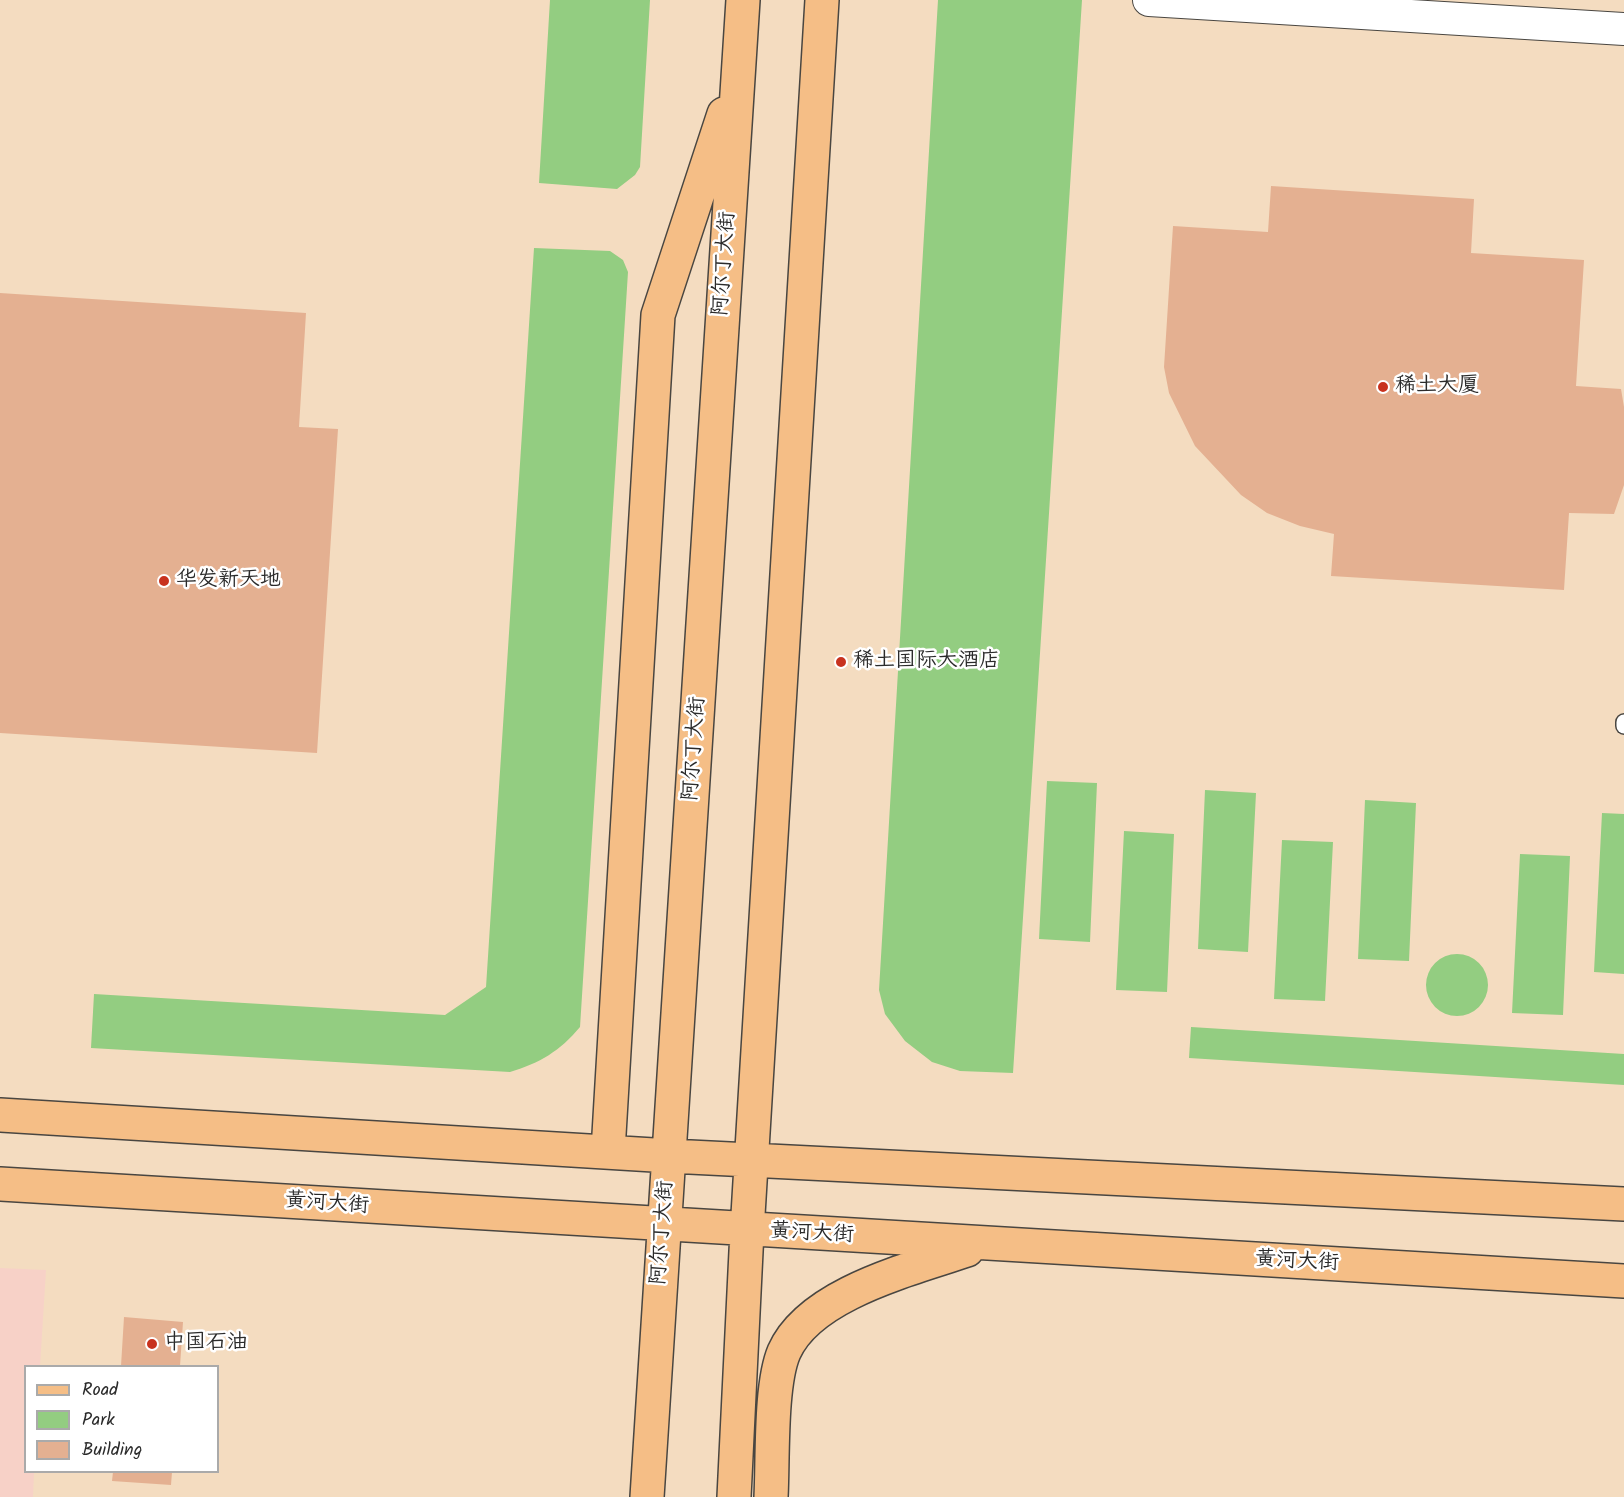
<!DOCTYPE html>
<html>
<head>
<meta charset="utf-8">
<style>
	body { margin:0 }
	#map { position:relative; width:1624px; height:1497px; overflow:hidden; background:#f4dcc0; font-family:Kalam,sans-serif }
	canvas { display:block }
	.legend { position:absolute; left:24px; top:1365px; width:195px; height:108px; box-sizing:border-box; background:#fff; border:2px solid #aaa; margin:0; padding:8px 10px; list-style:none; font-size:18px; color:#2b2b2b }
	.legend li { display:flex; align-items:center; gap:12px; height:30px }
	.legend b { width:30px; border:2px solid #aaa }
</style>
</head>
<body>
<div id="map">
<canvas width="1624" height="1497"></canvas>
<ul class="legend">
<li><b style="height:8px;background:#f5be86"></b>Road</li>
<li><b style="height:16px;background:#93cd81"></b>Park</li>
<li><b style="height:16px;background:#e4b091"></b>Building</li>
</ul>
</div>
<script>
const g = document.querySelector('canvas').getContext('2d');
g.lineJoin = 'round';
function paint(path, color) {
  g.fillStyle = color;
  g.fill(path, 'evenodd');
}
function stroke(path, color, width, dash) {
  g.strokeStyle = color;
  g.lineWidth = width;
  g.lineCap = dash ? 'butt' : 'round';
  g.setLineDash(dash || []);
  g.stroke(path);
}
function write(font, color, halo, rows, align = 'center') {
  g.font = font + ' Kalam,"LXGW WenKai TC",sans-serif';
  g.lineWidth = 5;
  g.setLineDash([]);
  g.textBaseline = 'middle';
  g.strokeStyle = halo;
  g.fillStyle = color;
  for (const [text, x, y, turn = 0] of rows) {
    g.save();
    g.translate(x, y);
    g.rotate((+turn || 0) * Math.PI / 180);
    g.textAlign = isNaN(turn) ? turn : align;
    if (halo) g.strokeText(text, 0, 0);
    g.fillText(text, 0, 0);
    g.restore();
  }
}
const built = new Path2D(`
	M0,1268L46,1270L40,1366H26V1472H34L33,1497H0Z`);
const green = new Path2D(`
	M550,0H650L640,167L635,175L617,189L539,183Z
	M938,0H1082L1013,1073L960,1071L932,1062L905,1041L885,1014L879,990Z
	M534,248L610,251L623,260L628,272L580,1027C560,1051 540,1063 510,1072L91,1048L94,994L445,1015L486,987Z
	M1047,781L1097,783L1090,942L1039,939Z
	M1205,790L1256,793L1248,952L1198,949Z
	M1365,800L1416,803L1409,961L1358,959Z
	M1602,813L1624,814V974L1594,972Z
	M1124,831L1174,834L1167,992L1116,990Z
	M1282,840L1333,842L1325,1001L1274,999Z
	M1520,854L1570,856L1563,1015L1512,1013Z
	M1426 985a31 31 0 1 1 62 0a31 31 0 1 1-62 0Z
	M1191,1027L1624,1054V1085L1189,1058Z`);
const building = new Path2D(`
	M1271,186L1474,199L1471,253L1584,260L1576,386L1621,389L1624,407V485L1614,514L1569,513L1564,590L1331,576L1334,534L1300,526L1267,513L1241,495L1195,446L1169,393L1164,367L1173,226L1268,232Z
	M0,293L306,313L299,427L338,429L317,753L0,733Z
	M124,1317L183,1322L180,1366H121Z
	M113,1472H172L171,1485L112,1481Z`);
const service = new Path2D(`
	M1624,722V726`);
const minor = new Path2D(`
	M1149,0L1624,29`);
const primary = new Path2D(`
	M0,1115L670,1156L1624,1204
	M608,1151L658,315L724,114
	M0,1184L1624,1281
	M647,1497L743,0
	M734,1497L747,1231L822,0
	M771,1497C773,1459 770,1385 784,1352C810,1293 912,1269 967,1250`);
const markers = [
	[1383,387,6,"#c8321e"],
	[164,581,6,"#c8321e"],
	[841,662,6,"#c8321e"],
	[152,1344,6,"#c8321e"]
];
const streetNames = [
	["阿尔丁大街",726,264,-86],
	["阿尔丁大街",696,749,-86],
	["黄河大街",327,1205,4],
	["阿尔丁大街",664,1233,-86],
	["黄河大街",812,1235,3],
	["黄河大街",1297,1263,3]
];
const poiNames = [
	["稀土大厦",1395,387],
	["华发新天地",176,581],
	["稀土国际大酒店",853,662],
	["中国石油",164,1344]
];
paint(built, '#f7d1c7');
paint(green, '#93cd81');
paint(building, '#e4b091');
stroke(service, '#494641', 18);
stroke(minor, '#494641', 34);
stroke(primary, '#494641', 36);
stroke(service, '#fff', 15);
stroke(minor, '#fff', 32);
stroke(primary, '#f5be86', 33);
for (const [x, y, r, color] of markers) {
  const dot = new Path2D();
  dot.arc(x, y, r, 0, 2 * Math.PI);
  g.fillStyle = color;
  g.fill(dot);
  stroke(dot, '#fff', 2);
}
write('21px', '#2b2b2b', '#fff', streetNames);
write('21px', '#2b2b2b', '#fff', poiNames, 'left');
</script>
</body>
</html>
